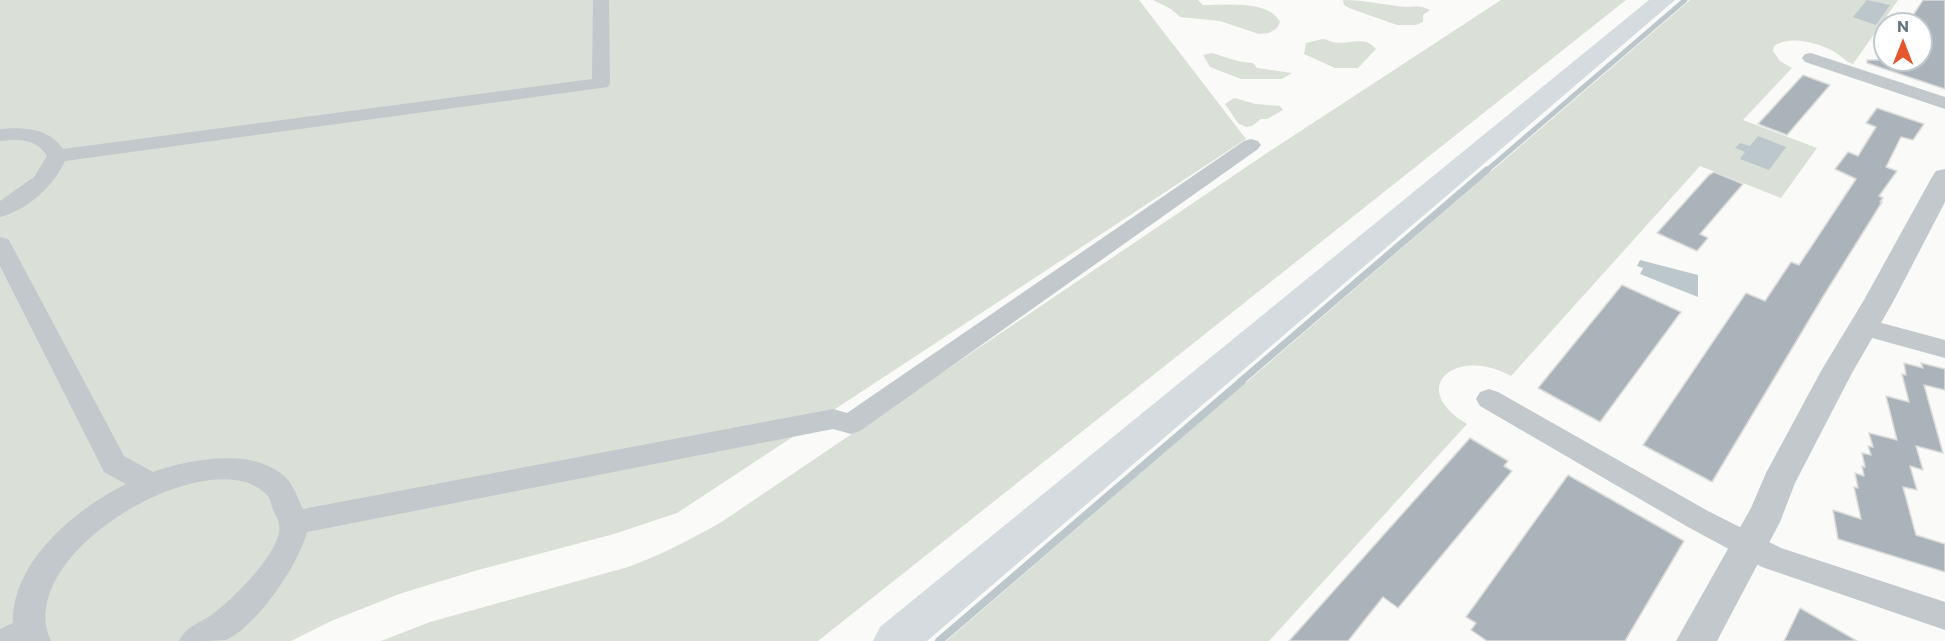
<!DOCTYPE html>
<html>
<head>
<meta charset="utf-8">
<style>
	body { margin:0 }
	#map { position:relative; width:1945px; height:641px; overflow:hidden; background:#fafaf8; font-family:Commissioner,sans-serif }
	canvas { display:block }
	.north { position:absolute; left:1873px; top:12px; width:60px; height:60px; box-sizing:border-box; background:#fff; border:2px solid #c1c8cd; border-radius:50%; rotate:0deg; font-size:16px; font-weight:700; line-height:24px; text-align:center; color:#657683 }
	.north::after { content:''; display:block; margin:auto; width:21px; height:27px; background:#e4572e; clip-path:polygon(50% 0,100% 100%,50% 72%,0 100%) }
</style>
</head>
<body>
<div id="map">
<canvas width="1945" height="641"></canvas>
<div class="north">N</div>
</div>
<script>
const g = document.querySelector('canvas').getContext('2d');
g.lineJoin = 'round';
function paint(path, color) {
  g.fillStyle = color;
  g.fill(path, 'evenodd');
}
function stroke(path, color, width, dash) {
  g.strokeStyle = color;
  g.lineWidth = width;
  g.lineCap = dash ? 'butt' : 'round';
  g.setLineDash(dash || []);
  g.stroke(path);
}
const green = new Path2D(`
	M0,0H1139L1246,139L677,513L614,534L478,570L402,593L331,621L291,641H0Z
	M1153,0H1198L1203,5C1225,5 1269,0 1280,22L1277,28L1269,33L1259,34L1220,21L1180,17L1171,9Z
	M1343,0C1365,0 1385,5 1406,7C1415,7 1421,5 1430,10L1423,15V22L1416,25H1397L1349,8L1344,5Z
	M1501,0H1626L818,641H381L430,622L628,567C661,555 692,539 723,521L1264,155Z
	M1690,0H1898L1853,64C1845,62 1841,55 1833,51C1817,43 1791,35 1774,46L1773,51L1780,61L1792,68L1743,120L1817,148L1781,198L1700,166L1511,376C1458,346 1405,386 1467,424L1269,641H946Z
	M1323,39C1327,39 1329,42 1333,42C1347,46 1364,34 1376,49L1358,68H1335L1304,54L1306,43Z
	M1212,53C1224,57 1242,63 1253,63L1257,68L1292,73L1282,79H1241L1210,67L1203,55Z
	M1234,98L1256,104L1280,106L1283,110L1267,119H1261L1252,126L1246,127L1238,123L1225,104Z`);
const water = new Path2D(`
	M1867,0L1890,5L1876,25L1853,17Z
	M1758,136L1786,147L1769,170L1740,159L1745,152L1735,148L1740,143L1750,146Z
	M1640,260L1698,275V297L1640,274L1643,268L1637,266Z`);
const streamFar2 = new Path2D(`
	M1485,172L1685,0`);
const streamFar1 = new Path2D(`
	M1240,382L1487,170`);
const stream = new Path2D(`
	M939,641L1242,381`);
const building = new Path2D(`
	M1923,0H1945V89L1867,63V60H1921V24L1908,23Z
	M1803,75L1830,85L1787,135L1758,124Z
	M1877,108L1924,124L1913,140L1901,137L1886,167L1897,171L1879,196L1883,198L1880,202H1882L1824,295L1712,482L1643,445L1746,293L1765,301L1791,262L1799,265L1856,179L1835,169L1848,152L1858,156L1876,127L1866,123Z
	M1714,172L1743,184L1700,234L1708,238L1697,251L1657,233L1709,175Z
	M1622,285L1681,312L1600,422L1538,388Z
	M1904,363L1923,368L1921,363L1945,369V390L1924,385L1943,453L1916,446L1923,470L1910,466L1917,490L1903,487L1916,535L1945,544V572L1838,539L1833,510L1861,519L1854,487L1858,488L1855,473L1864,476L1862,466L1865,467L1862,453L1871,455L1868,446L1873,447L1869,433L1897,440L1886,396L1909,402L1902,374L1906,375Z
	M1470,438L1508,461L1504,466L1512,471L1398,608L1383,597L1348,641H1289Z
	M1568,475L1684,541L1625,641H1487L1471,630L1476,623L1466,617Z
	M1800,608L1857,641H1784Z`);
const minor = new Path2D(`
	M593,0H609L610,83L608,87L65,161C53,187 27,210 0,217V201L34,177L47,156C36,138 18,139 0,141V129C23,127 49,128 63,149L592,79Z
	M1811,53L1945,97V109L1805,62L1802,58L1805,54Z
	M1251,139L1258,141L1261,145L1258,149L860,431L851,434L833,429L307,532C298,565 258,625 226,640C215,641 192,641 179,641C186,626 201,623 214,613C235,597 273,559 279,533C281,522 276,517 272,507C271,503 270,498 267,495C214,437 10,552 51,641H0V629L13,623C12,561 76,509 126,484L104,472L100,464L0,266V237L8,239L11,244L124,456L153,472C190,459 257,446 288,480C295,488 298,500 303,509L833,409L847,413L1244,141Z
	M1863,318L1945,340V358L1854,333L1851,327L1854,321Z
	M1489,389L1498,392L1708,511L1781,548L1945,602V630L1762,567L1688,527L1480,406L1476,399L1480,392Z`);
const tertiary = new Path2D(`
	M1945,169V202L1893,302L1852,373L1795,483L1780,522L1717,641H1676L1751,508L1766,473L1821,371L1864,300L1932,177L1936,171Z`);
const trunk = new Path2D(`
	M1649,0H1675L927,641H873L880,627Z`);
paint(green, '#dadfd7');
paint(water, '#bbc7cb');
stroke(streamFar2, '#bbc7cb', 5);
stroke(streamFar1, '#bbc7cb', 7);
stroke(stream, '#bbc7cb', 8);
paint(building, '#aab3b9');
stroke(building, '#dcdcda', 1.5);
paint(minor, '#c3c8cc');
paint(tertiary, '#c3c8cc');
paint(trunk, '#d6dbdf');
</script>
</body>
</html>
